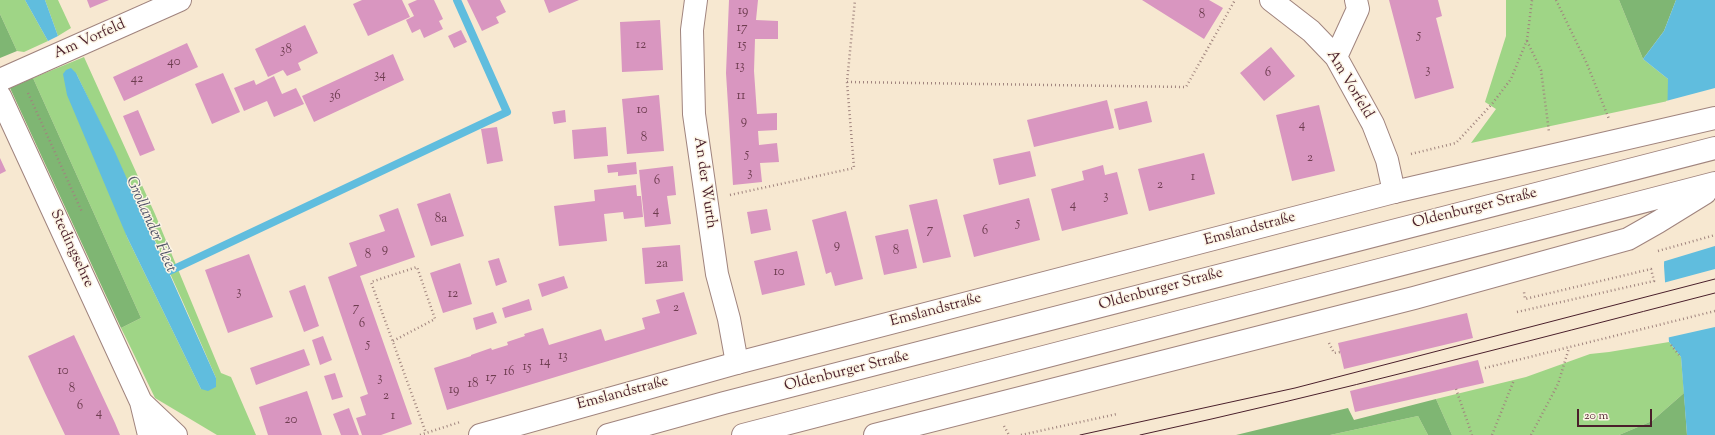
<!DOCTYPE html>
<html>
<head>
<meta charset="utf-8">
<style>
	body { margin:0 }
	#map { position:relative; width:1715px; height:435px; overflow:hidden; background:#f7e8d1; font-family:"Sorts Mill Goudy",serif }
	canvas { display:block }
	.scale { position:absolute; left:1577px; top:409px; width:75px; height:18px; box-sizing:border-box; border:2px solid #4a1f2b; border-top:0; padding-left:5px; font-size:12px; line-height:14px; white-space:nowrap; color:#4a1f2b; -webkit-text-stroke:3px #fcf5e5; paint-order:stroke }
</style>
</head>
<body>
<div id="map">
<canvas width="1715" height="435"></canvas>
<div class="scale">20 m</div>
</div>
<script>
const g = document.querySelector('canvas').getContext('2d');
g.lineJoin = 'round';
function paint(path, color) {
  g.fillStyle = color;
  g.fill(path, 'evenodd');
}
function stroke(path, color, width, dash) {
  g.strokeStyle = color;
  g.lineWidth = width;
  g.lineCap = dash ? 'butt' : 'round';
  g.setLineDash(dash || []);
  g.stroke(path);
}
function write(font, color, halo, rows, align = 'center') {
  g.font = font + ' "Sorts Mill Goudy",serif';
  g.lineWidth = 3;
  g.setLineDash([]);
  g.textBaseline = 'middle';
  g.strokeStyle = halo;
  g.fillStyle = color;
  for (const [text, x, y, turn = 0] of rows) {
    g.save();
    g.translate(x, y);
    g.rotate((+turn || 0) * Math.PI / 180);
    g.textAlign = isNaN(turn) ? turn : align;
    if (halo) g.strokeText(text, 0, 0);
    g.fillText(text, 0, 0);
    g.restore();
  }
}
const green = new Path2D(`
	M0,0H25L48,41L24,52L17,51L0,14Z
	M45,0H58L71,28L58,36Z
	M1506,0H1619L1643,59L1668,79V101L1471,143L1496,109L1485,102L1506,36Z
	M84,57L155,214L221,373L231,377L256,435H217L155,398L126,338L121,328L141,318L33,78ZM76,73C125,174 172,275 216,378V387L201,389L127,237Z
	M1669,342L1681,357L1684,393L1652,421L1619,435H1452L1436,399L1526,377L1590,354L1609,352Z
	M1418,416L1428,435H1330Z`);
const forest = new Path2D(`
	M1619,0H1676L1664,31L1643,59Z
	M0,14L17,51L0,58Z
	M33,78L141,318L121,328L10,88Z
	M1684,393L1687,435H1619L1652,421Z
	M1436,399L1452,435H1428L1418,416L1330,435H1236L1348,408L1354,420Z`);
const water = new Path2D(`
	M25,0H45L58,36L48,41Z
	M1676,0H1715V435H1687L1681,357L1669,342L1664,266L1668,79L1643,59L1664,31Z
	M71,68L76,73L115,152L216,378V387L208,391L201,389L127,237L67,95L63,74L66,70Z`);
const pier = new Path2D(`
	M1715,88V246L1662,262L1666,101Z
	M1715,269V327L1666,338L1663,283Z`);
const stream = new Path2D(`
	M159,276L507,112L457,0`);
const building = new Path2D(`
	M87,0H109L90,8Z
	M362,0H402L410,17L368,36L353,4Z
	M417,0H434L443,19L439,21L443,29L424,38L420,29L412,33L406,20L414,16L408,4Z
	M467,0H500L506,12L496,17L499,23L482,31Z
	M544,0H579L549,13Z
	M729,0H758L756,20L778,21V39H755L754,71L757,114L777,113V130L758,131L759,145L777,143L779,162L760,163L762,182L733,185L726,73Z
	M1142,0H1209L1223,8L1204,39Z
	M1389,0H1438L1442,16L1436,18L1454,88L1415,99Z
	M660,20L663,70L622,72L620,22Z
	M305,25L318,53L298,63L301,70L287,76L283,70L268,77L255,49Z
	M461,30L467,42L454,48L448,36Z
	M187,43L198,67L124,101L113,77Z
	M1271,47L1295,76L1264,101L1240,73Z
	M393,54L404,80L314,122L302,96Z
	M223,73L240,112L212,124L195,84Z
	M274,76L282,94L296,88L304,104L274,117L267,101L244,111L234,88L254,80L256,85Z
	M659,95L664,151L627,154L622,99Z
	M1107,100L1114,128L1034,147L1027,120Z
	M1147,101L1152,122L1119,130L1114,109Z
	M1319,105L1335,171L1292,181L1276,115Z
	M138,110L155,150L140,156L123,116Z
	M565,110L566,122L554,124L552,112Z
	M497,127L503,161L487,164L481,129Z
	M606,127L608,156L574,159L572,130Z
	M1030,151L1036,176L999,185L993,159Z
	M1204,153L1215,194L1149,211L1138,169Z
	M0,158L6,171L0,174Z
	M636,162L637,174L618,176V172L608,173L607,165Z
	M1103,165L1105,175L1117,172L1128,214L1062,231L1051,189L1084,180L1082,171Z
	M673,166L676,195L667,196L671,224L645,227L639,170Z
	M636,185L637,196H641L643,217L624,219L623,212L604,214L607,241L559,246L554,206L595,201L594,190Z
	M450,193L464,236L431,246L417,204Z
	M1029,198L1040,240L974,257L963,215Z
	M937,199L951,257L923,263L909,205Z
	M398,208L415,257L360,276L412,424L381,435H362L356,418L366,415L360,397L368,394L328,277L357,266L349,243L385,231L379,215Z
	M767,209L771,230L751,234L747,212Z
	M846,211L863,279L835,286L831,272L826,274L812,220Z
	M908,229L917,268L884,275L875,236Z
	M680,245L683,281L645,284L642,248Z
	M797,251L805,285L762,295L754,261Z
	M249,254L273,317L228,333L205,270Z
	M499,258L507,282L496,286L488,261Z
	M460,263L472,304L443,313L430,273Z
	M564,276L568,288L542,297L538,284Z
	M305,285L319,326L304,332L289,291Z
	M684,292L697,334L447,410L434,368L471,356V355L491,348L492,350L508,345L507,342L525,336L524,334L543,328L549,345L601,329L605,341L645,329L642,318L660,313L656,300Z
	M529,299L532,310L505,318L502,308Z
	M493,312L497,323L476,330L473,318Z
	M1467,313L1473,338L1344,369L1338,343Z
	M74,335L115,423L120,435H65L44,391L28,356Z
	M323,336L332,360L320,365L312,340Z
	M304,349L310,365L256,385L250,368Z
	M1478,360L1484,383L1355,412L1350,391Z
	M335,373L343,397L332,400L324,376Z
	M307,391L322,435H268L259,407Z
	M349,408L359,435H341L333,414Z`);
const path = new Path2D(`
	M1556,0L1587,64L1609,119
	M1527,41L1541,70L1549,132
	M847,82L1186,87L1235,0
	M28,93L82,212
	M1411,154L1456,143L1492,104L1511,79L1527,40L1532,0
	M730,195L854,168L847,82L855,0
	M1658,251L1715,235
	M1517,312L1654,281L1651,269L1525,299L1524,292
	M393,341L435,319L417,267L371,282L426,433
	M1329,343L1334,353L1340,352
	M1671,345L1679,355
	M1485,368L1715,311
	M1456,389L1472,435
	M1004,426L1009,435
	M420,435L460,422
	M1021,435L1117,414
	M1492,435L1514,380
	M1531,435L1558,384L1569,348`);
const minor = new Path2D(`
	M696,0L692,30L694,114L717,274L729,319L737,363
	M1271,0L1311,31L1336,57L1373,124L1387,160L1394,192
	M1336,57L1358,9L1356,0
	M0,80L180,0
	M0,96L141,402L149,435
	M141,402L176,435`);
const tertiary = new Path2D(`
	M480,435L737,363L1394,192`);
const trunk = new Path2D(`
	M1394,192L1715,118
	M608,435L724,403L1715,148
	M743,435L1715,183
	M875,435L1414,298L1628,239L1658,222L1705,193`);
const tram = new Path2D(`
	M1080,435L1295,388L1715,279
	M1140,435C1333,393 1524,342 1715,293`);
const numberNames = [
	["19",743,12],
	["8",1202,16],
	["17",742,29],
	["5",1419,36],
	["12",641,46],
	["15",742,46],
	["38",286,51],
	["40",174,63],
	["13",740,67],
	["3",1428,71],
	["6",1268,74],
	["34",380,76],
	["42",137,80],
	["36",335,97],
	["11",741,97],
	["10",642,111],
	["9",744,122],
	["4",1302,126],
	["8",644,139],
	["5",747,155],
	["2",1310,159],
	["3",750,174],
	["1",1193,178],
	["6",657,182],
	["2",1160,186],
	["3",1106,197],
	["4",1073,206],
	["4",656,212],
	["8a",441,220],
	["5",1018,224],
	["7",930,231],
	["6",985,232],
	["9",837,246],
	["9",385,250],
	["8",896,252],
	["8",368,256],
	["2a",662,265],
	["10",779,273],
	["3",239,293],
	["12",453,295],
	["7",356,309],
	["2",676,309],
	["6",362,325],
	["5",368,345],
	["13",563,357],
	["14",545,363],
	["15",527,368],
	["10",63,372],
	["16",509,373],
	["3",380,379],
	["17",491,379],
	["18",473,385],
	["8",72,390],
	["19",454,391],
	["2",386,397],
	["6",80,407],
	["4",99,414],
	["1",393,417],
	["20",291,421]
];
const streetNames = [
	["Am Vorfeld",90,40,-24],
	["Am Vorfeld",1349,85,59],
	["An der Wurth",704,183,82],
	["Oldenburger Straße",1475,209,-14],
	["Emslandstraße",1250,230,-15],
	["Stedingsehre",71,249,65],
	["Oldenburger Straße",1161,290,-15],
	["Emslandstraße",936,311,-15],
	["Oldenburger Straße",847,372,-14],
	["Emslandstraße",623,394,-15]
];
const waterNames = [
	["Grollander Fleet",150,225,66]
];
paint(green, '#9fd586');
paint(forest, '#7fb673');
paint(water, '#60bdde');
paint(pier, '#f7e8d1');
stroke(stream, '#60bdde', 8);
paint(building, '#d996c0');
stroke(minor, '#a0847e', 24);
stroke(tertiary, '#a0847e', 24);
stroke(trunk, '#a0847e', 24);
stroke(path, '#a0847e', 2.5, [1, 3]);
stroke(minor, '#fff', 22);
stroke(tertiary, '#fff', 22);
stroke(trunk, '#fff', 22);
stroke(tram, '#4a1f2b', 1);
write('13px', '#6e3d50', null, numberNames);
write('15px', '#4a1f2b', '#fcf5e5', streetNames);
write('italic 16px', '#52566a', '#fcf5e5', waterNames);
</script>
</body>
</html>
